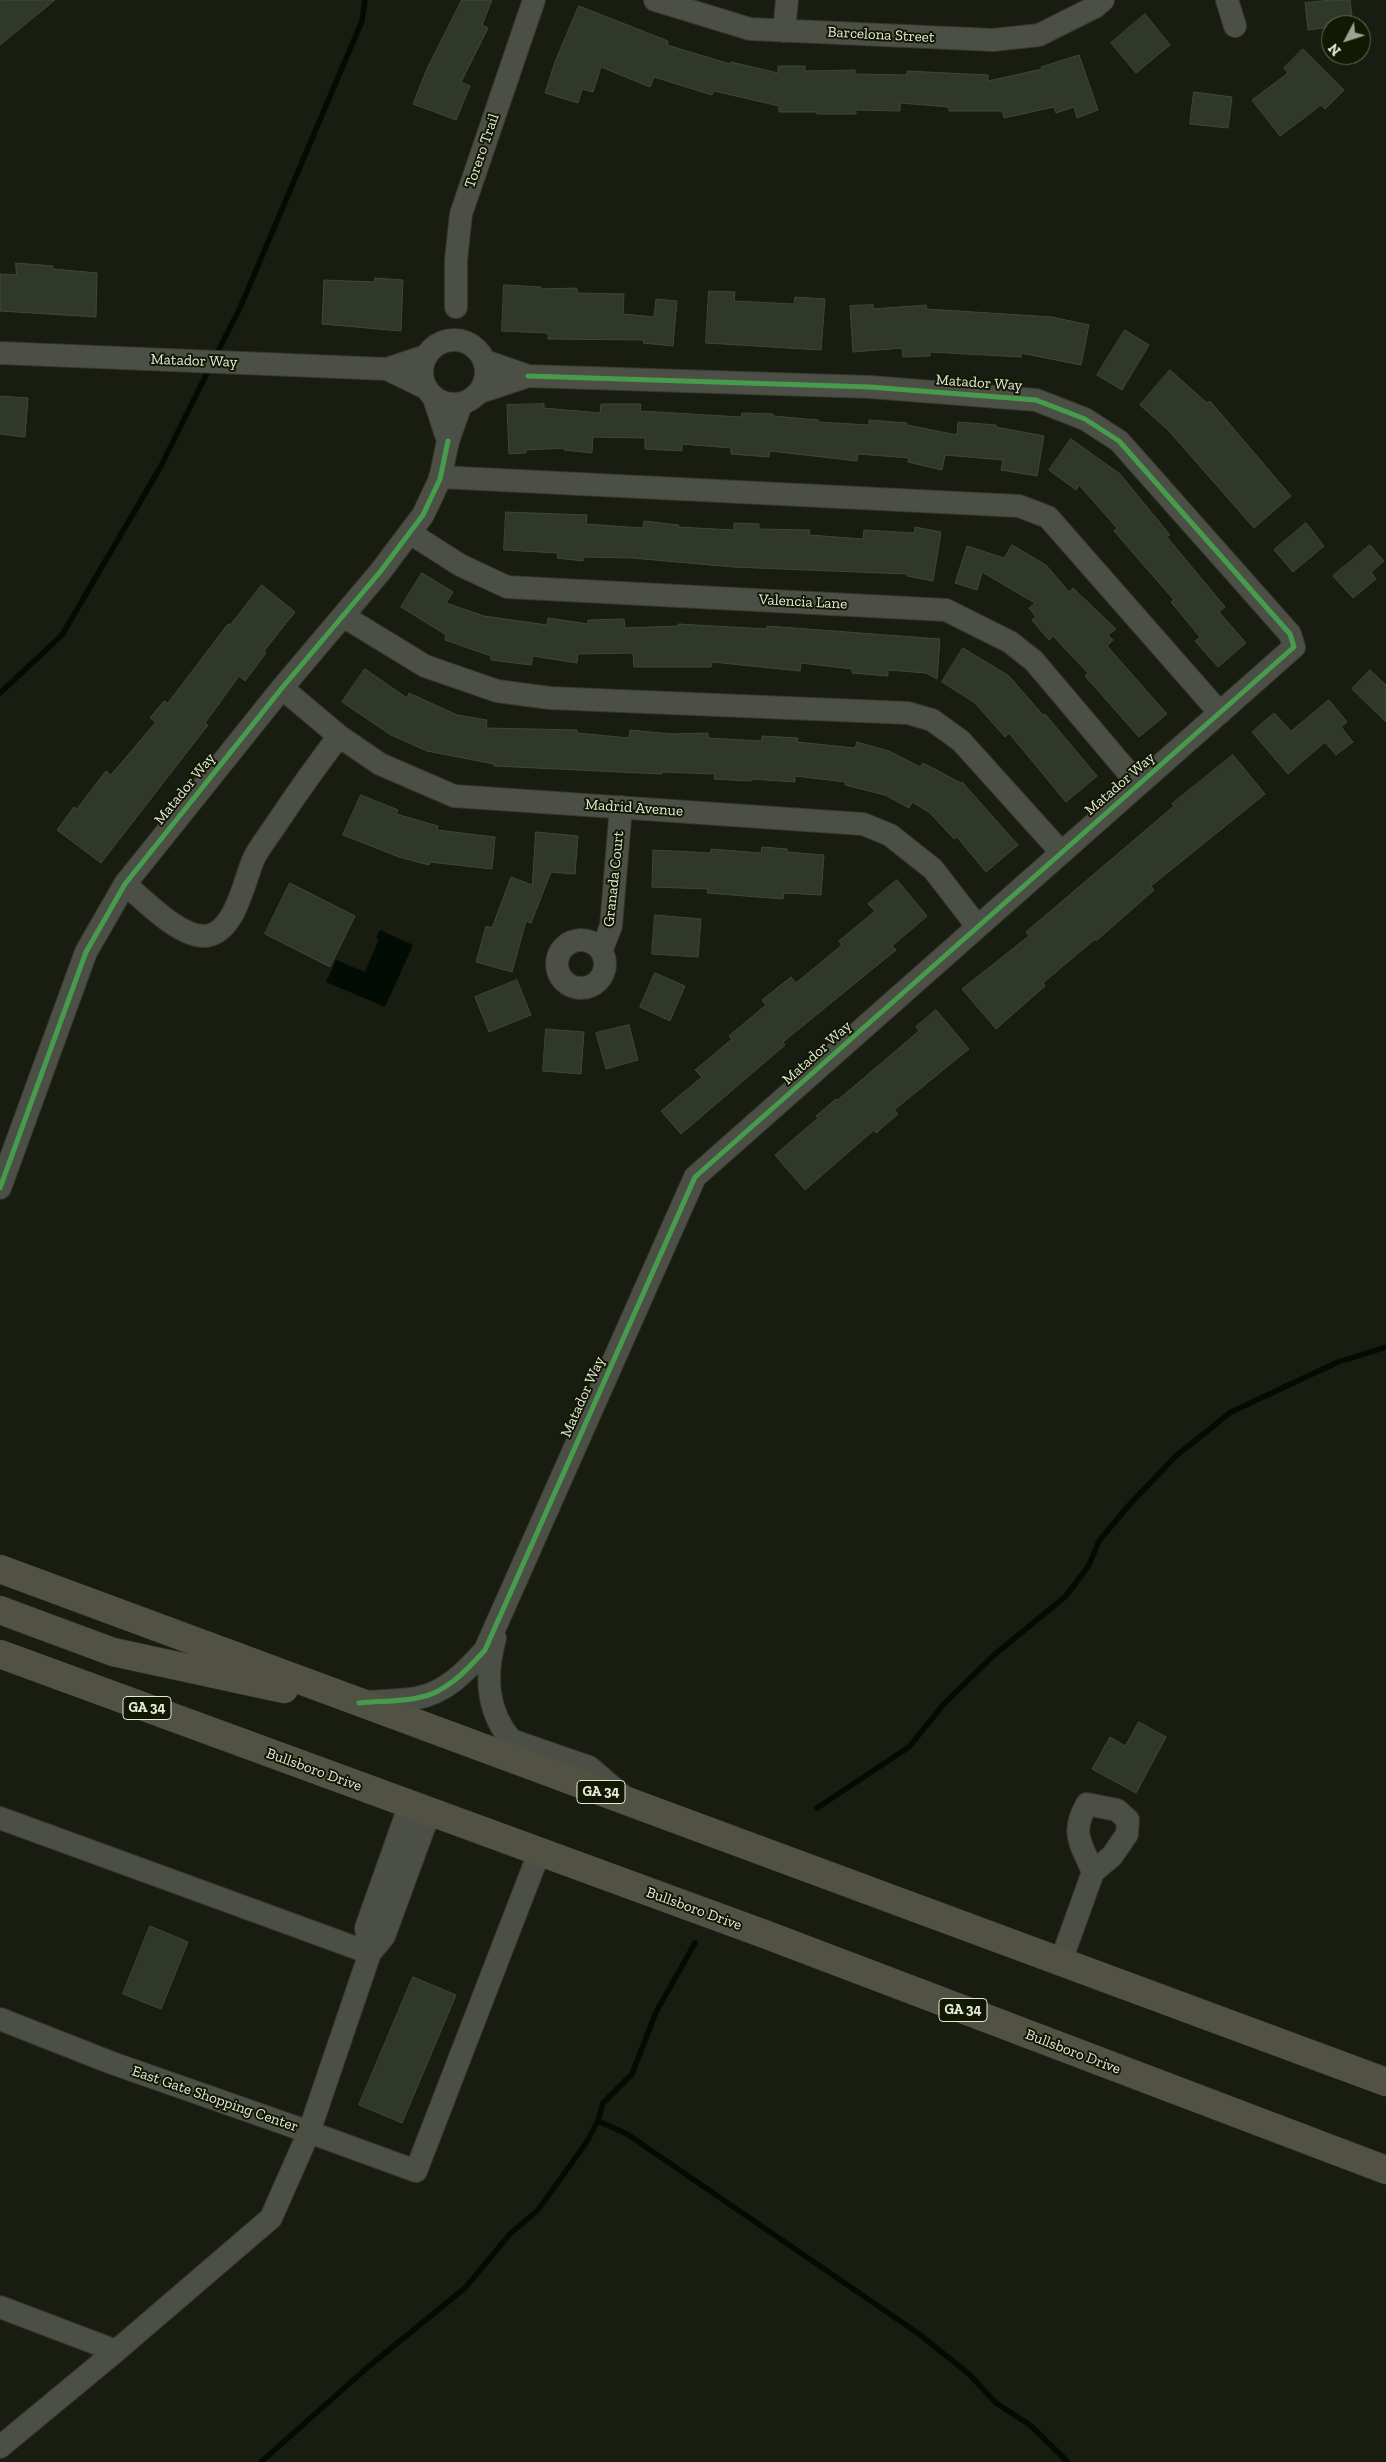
<!DOCTYPE html>
<html>
<head>
<meta charset="utf-8">
<style>
	body { margin:0 }
	#map { position:relative; width:1386px; height:2462px; overflow:hidden; background:#191c10; font-family:"Zilla Slab",serif }
	canvas { display:block }
	.north { position:absolute; left:1321px; top:15px; width:50px; height:50px; box-sizing:border-box; background:#131803; border:1px solid #676c59; border-radius:50%; rotate:230deg; font-size:14px; font-weight:700; line-height:20px; text-align:center; color:#e5eadb }
	.north::after { content:''; display:block; margin:auto; width:18px; height:22px; background:#9ea294; clip-path:polygon(50% 0,100% 100%,50% 72%,0 100%) }
</style>
</head>
<body>
<div id="map">
<canvas width="1386" height="2462"></canvas>
<div class="north">N</div>
</div>
<script>
const g = document.querySelector('canvas').getContext('2d');
g.lineJoin = 'round';
function paint(path, color) {
  g.fillStyle = color;
  g.fill(path, 'evenodd');
}
function stroke(path, color, width, dash) {
  g.strokeStyle = color;
  g.lineWidth = width;
  g.lineCap = dash ? 'butt' : 'round';
  g.setLineDash(dash || []);
  g.stroke(path);
}
function write(font, color, halo, rows, align = 'center') {
  g.font = font + ' "Zilla Slab",serif';
  g.lineWidth = 4;
  g.setLineDash([]);
  g.textBaseline = 'middle';
  g.strokeStyle = halo;
  g.fillStyle = color;
  for (const [text, x, y, turn = 0] of rows) {
    g.save();
    g.translate(x, y);
    g.rotate((+turn || 0) * Math.PI / 180);
    g.textAlign = isNaN(turn) ? turn : align;
    if (halo) g.strokeText(text, 0, 0);
    g.fillText(text, 0, 0);
    g.restore();
  }
}
const water = new Path2D(`
	M380,930L413,945L385,1007L326,982L336,960L365,972L379,939L376,938Z`);
const stream = new Path2D(`
	M215,357L240,308L362,21L365,0
	M0,693L62,635L161,466L210,367
	M817,1808L909,1747L943,1705L994,1655L1066,1596L1089,1565L1099,1541L1130,1504L1176,1456L1231,1412L1338,1362L1386,1347
	M598,2121L627,2134L919,2334L969,2374L996,2403L1030,2425L1068,2462
	M261,2462L368,2367L465,2288L510,2234L538,2210L586,2143L598,2121L603,2103L632,2074L656,2012L695,1943`);
const building = new Path2D(`
	M0,0H55L0,45Z
	M462,0H492L482,25L488,28L461,82L470,86L456,120L413,104L427,69Z
	M1331,0H1350L1353,25H1331V27L1308,30L1305,3Z
	M579,6L668,41L667,45L730,64L731,62L778,73V66H805V71L855,70V74L907,75V71L988,75V81L1042,69L1041,67L1079,55L1098,110L1077,118L1074,107L1056,113L1054,107L1004,118L1002,111H949V107L900,103V111L856,110V114H817V112H779V106L714,91L712,95L654,77L650,87L601,67L593,92L582,89L578,103L545,93L555,62Z
	M1145,14L1170,45L1136,73L1111,43Z
	M1303,49L1344,90L1325,109L1321,105L1280,136L1252,100L1288,73L1284,68Z
	M1194,92L1232,97L1228,128L1190,124Z
	M16,263L53,266V269L97,273L96,317L0,311V274L16,275Z
	M375,278L403,280L401,331L322,324L324,280L374,282Z
	M504,285L541,287V289L577,288V293L624,294L623,314L654,317L656,299L677,301L673,346L643,343L644,340L548,339V333L502,331Z
	M709,291L735,292L734,301L794,304L795,297L825,299L821,350L706,343Z
	M873,305V309L926,305L927,309L1052,317L1089,325L1081,365L1021,353V357L930,352V356L903,357L902,348L853,352L850,306Z
	M1125,330L1149,345L1122,390L1097,375Z
	M1170,370L1207,403L1210,401L1291,496L1254,528L1168,430L1140,405Z
	M0,396L28,398L25,437L0,434Z
	M544,404V408L600,413L601,404H641L640,411L741,417L742,413L773,414V416L818,420V422L869,425V420L907,423V425L957,435L958,422L996,425V427L1044,436L1037,476L1001,470L1003,460L945,455L942,470L908,462L909,458L858,454L857,461L770,451L769,457L731,454V448L682,444V451L645,449V438L593,437L592,453L564,450V448L526,450V453L509,454L507,405Z
	M1071,439L1120,474L1170,535L1167,537L1225,607L1219,612L1246,643L1218,667L1195,641L1200,637L1171,602L1174,600L1114,531L1117,528L1079,485L1076,490L1049,470Z
	M506,512L587,515L586,524L643,528L644,521L679,525L678,527L734,530V523L759,524V529L810,530L809,535L863,539L864,530L914,533L915,527L941,532L933,581L907,576V574L733,567L632,558L583,557V561L557,558L558,553L504,550Z
	M1306,523L1324,546L1293,572L1274,550Z
	M1012,545L1046,565L1069,592L1073,588L1116,629L1108,635L1113,640L1107,646L1167,714L1139,737L1085,676L1088,673L1053,636L1049,640L1032,620L1036,617L1029,608L1035,603L982,572L977,590L955,583L967,546L1004,558Z
	M1370,545L1384,561L1371,572L1376,579L1353,598L1333,576Z
	M422,573L453,592L446,603L484,616L547,625L548,618L588,624V620L624,619L625,628L678,626V624L767,629V626L940,639L937,679L926,673L888,670V676L852,673V669L801,663L800,671L712,662L711,667H634L633,653L578,654L577,663L533,656L531,665L491,660V656L445,640L446,635L401,607Z
	M262,585L295,612L264,651L266,653L245,681L239,676L205,723L208,725L101,863L57,830L74,807L77,809L106,771L111,775L156,722L150,718L164,701L168,703L228,624L230,625Z
	M963,648L1009,676L1043,715L1045,714L1097,776L1066,802L1009,733L1005,737L975,703L942,682Z
	M365,669L407,698L409,693L457,715L487,720L486,728L577,730V733L629,738L630,730L672,734L708,733V738L762,741V736L798,738L797,742L855,748L857,742L889,751L920,767L923,763L961,783L962,782L1018,845L986,872L957,837L954,839L930,813L912,802L909,808L885,795L845,785L846,782L795,776V782L751,779V781L714,779L715,774L662,772V774L494,766V764L427,751L391,735L342,702Z
	M1370,670L1386,685V722L1352,689Z
	M1329,700L1347,722L1341,727L1353,742L1336,755L1325,742L1288,774L1252,732L1274,713L1291,731Z
	M1233,755L1265,794L1151,886L1154,890L1096,941L1095,939L1043,983L1045,986L996,1029L962,989L1029,936L1026,932L1174,806L1172,804Z
	M361,795L398,810L396,814L438,826L437,830L495,837L492,869L430,862L429,865L399,857L343,835Z
	M536,832L578,836L575,874L551,872L531,923L526,921L512,972L476,962L486,926L492,928L511,877L532,885Z
	M762,847L787,849V852L824,855L821,895L784,893L783,899L707,893L708,889L652,887L653,850L711,853V849L761,853Z
	M897,880L927,916L892,946L896,950L783,1042L785,1045L681,1134L661,1111L702,1077L695,1070L732,1039L729,1036L766,1005L762,1000L791,977L796,983L842,945L839,941L875,911L868,904Z
	M290,883L355,916L330,967L265,934Z
	M655,915L701,919L698,957L652,954Z
	M655,973L685,986L670,1021L640,1007Z
	M517,980L531,1015L489,1032L475,997Z
	M936,1010L969,1049L894,1110L898,1114L876,1133L874,1130L805,1190L775,1155L818,1118L816,1116L836,1099L838,1100L919,1031L916,1027Z
	M629,1025L638,1060L606,1069L596,1033Z
	M546,1029L584,1032L581,1074L543,1071Z
	M1139,1722L1166,1737L1136,1793L1092,1769L1110,1737L1125,1746Z
	M150,1926L188,1942L161,2009L123,1994Z
	M413,1977L456,1995L402,2123L359,2105Z`);
const minor = new Path2D(`
	M655,0L750,29L993,40L1039,35L1095,7L1103,0
	M1227,0L1235,26
	M784,31L787,0
	M456,307V260L461,214L534,0
	M422 372a32 32 0 1 1 64 0a32 32 0 1 1-64 0Z
	M0,353L387,369
	M426,388L387,369L426,356
	M480,392L528,376L485,361
	M434,398L448,441L461,404
	M440,477L1019,506L1048,517L1220,713
	M410,533L460,565L507,587L946,610L1010,642L1034,661L1138,784
	M343,616L425,666L497,691L550,698L908,713L932,720L961,741L1061,852
	M282,688L339,736L380,764L454,796L863,824L890,835L933,869L977,926
	M125,884C144,900 180,938 206,936C236,932 244,880 254,858C260,846 270,834 277,823C297,793 317,765 339,736
	M557 964a24 24 0 1 1 48 0a24 24 0 1 1-48 0Z
	M602,949L611,926L621,807
	M0,1188L86,952L125,884L282,688L380,572L423,515L440,479L448,441
	M495,1638C485,1675 486,1710 511,1740L589,1767L623,1796
	M362,1702C380,1701 399,1701 416,1698C445,1694 467,1670 485,1650L695,1177L1294,647L1290,634L1119,441L1085,419L1036,400L870,387L528,376
	M0,1818L370,1953
	M370,1953L366,1928L410,1804
	M1061,1961L1093,1872L1112,1856L1127,1834L1128,1820L1117,1810L1087,1804C1070,1834 1081,1843 1093,1872
	M0,2019L112,2063L309,2132L370,1953L384,1936L430,1811
	M0,2307L116,2351L271,2218L309,2132L416,2171L539,1853
	M0,2447L116,2351`);
const major = new Path2D(`
	M0,1569L1386,2082
	M0,1610L113,1652L284,1689
	M0,1654L767,1935L1386,2170`);
const cycleway = new Path2D(`
	M0,1188L86,952L125,884L282,688L380,572L423,515L440,479L448,441
	M359,1703C378,1701 398,1702 417,1698C445,1694 467,1670 485,1650L695,1177L1294,647L1290,634L1119,441L1085,419L1036,400L870,387L528,376`);
const shields = [
	[147,1708,48],
	[601,1792,48],
	[963,2010,48]
];
const shieldNames = [
	["GA 34",147,1708],
	["GA 34",601,1792],
	["GA 34",963,2010]
];
const streetNames = [
	["Barcelona Street",881,35,3],
	["Torero Trail",482,151,-71],
	["Matador Way",194,361,2],
	["Matador Way",979,383,4],
	["Valencia Lane",803,602,3],
	["Matador Way",1120,784,-41],
	["Matador Way",185,789,-51],
	["Madrid Avenue",634,808,4],
	["Granada Court",614,879,-84],
	["Matador Way",817,1053,-42],
	["Matador Way",583,1397,-66],
	["Bullsboro Drive",314,1770,20],
	["Bullsboro Drive",694,1909,20],
	["Bullsboro Drive",1073,2052,21],
	["East Gate Shopping Center",215,2099,19]
];
paint(water, '#020c05');
stroke(stream, '#020c05', 5.5);
paint(building, '#30382b');
stroke(building, '#41463c', 1);
stroke(minor, '#36372f', 24);
stroke(major, '#36372f', 29);
stroke(minor, '#4c4f45', 22);
stroke(major, '#515244', 28);
stroke(cycleway, '#469c4c', 5);
for (const [x, y, w] of shields) {
  const box = new Path2D();
  box.roundRect(x - w / 2, y - 11.5, w, 23, 4);
  g.fillStyle = '#131803';
  g.fill(box);
  stroke(box, '#e5eadb', 1);
}
write('bold 14px', '#e5eadb', null, shieldNames);
write('15px', '#e5eadb', '#131803', streetNames);
</script>
</body>
</html>
